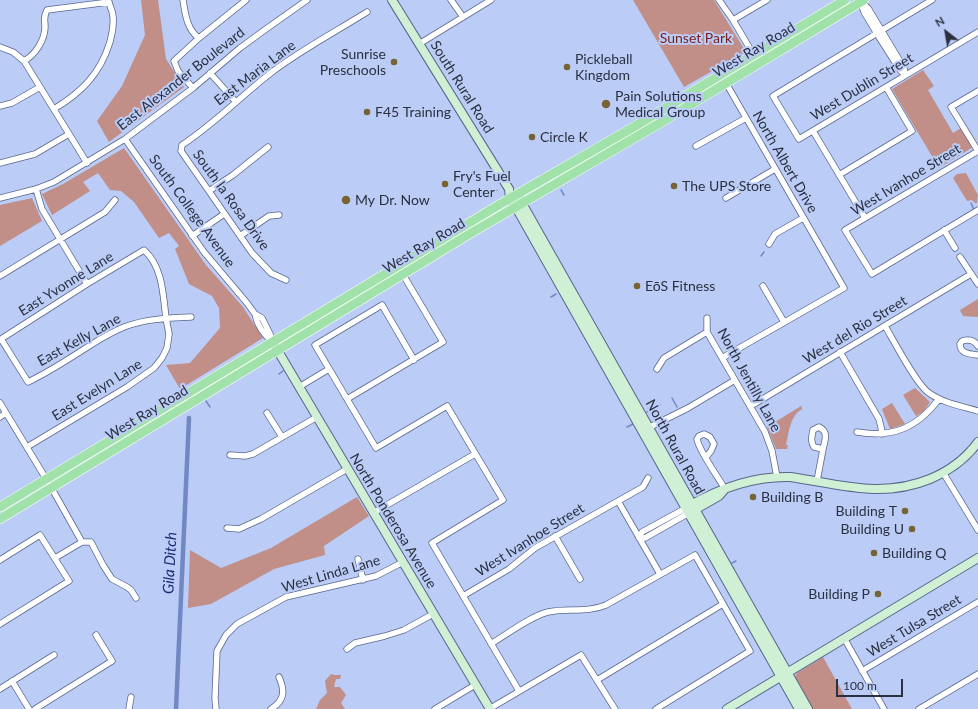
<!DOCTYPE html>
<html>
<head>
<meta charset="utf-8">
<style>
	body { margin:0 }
	#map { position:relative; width:978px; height:709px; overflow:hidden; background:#bbccf6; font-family:Lato,sans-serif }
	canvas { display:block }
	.north { position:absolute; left:926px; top:12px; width:40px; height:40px; -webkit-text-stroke:3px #bbccf6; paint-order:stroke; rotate:329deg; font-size:11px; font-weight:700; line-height:16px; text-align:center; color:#2a3040 }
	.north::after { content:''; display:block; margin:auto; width:14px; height:18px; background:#2a3040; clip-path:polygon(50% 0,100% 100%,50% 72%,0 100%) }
	.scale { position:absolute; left:836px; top:679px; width:67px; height:18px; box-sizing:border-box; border:2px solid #2a3040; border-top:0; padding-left:5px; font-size:12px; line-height:14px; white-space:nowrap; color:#2a3040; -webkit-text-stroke:3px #bbccf6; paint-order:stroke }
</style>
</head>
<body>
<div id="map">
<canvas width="978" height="709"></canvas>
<div class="north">N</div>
<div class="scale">100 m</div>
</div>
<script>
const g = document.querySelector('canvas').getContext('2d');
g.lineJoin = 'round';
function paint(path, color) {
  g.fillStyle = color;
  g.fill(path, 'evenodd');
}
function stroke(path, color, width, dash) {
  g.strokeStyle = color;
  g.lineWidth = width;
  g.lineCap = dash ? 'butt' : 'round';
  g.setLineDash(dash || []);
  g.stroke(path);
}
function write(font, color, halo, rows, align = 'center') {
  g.font = font + ' Lato,sans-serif';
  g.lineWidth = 4;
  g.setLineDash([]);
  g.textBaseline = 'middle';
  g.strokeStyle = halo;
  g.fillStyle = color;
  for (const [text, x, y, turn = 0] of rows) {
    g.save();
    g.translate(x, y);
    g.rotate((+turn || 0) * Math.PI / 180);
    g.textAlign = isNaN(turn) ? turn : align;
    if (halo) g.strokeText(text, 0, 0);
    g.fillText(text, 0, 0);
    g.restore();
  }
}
const green = new Path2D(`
	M141,0H158L166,59L184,87L109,142L97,121L122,86L145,35Z
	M633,0H714L746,52L684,87Z
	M923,70L934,86L928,90L953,133L961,128L973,147L939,168L892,89Z
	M124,148L206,265L243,307L263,338L180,389L166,365L190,363L220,328L219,308L212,296L189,284L175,249L179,246L169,233L159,238L134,202L121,191L110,190L98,173L83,182L90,191L52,215L42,194L63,184Z
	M966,173L978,195L977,203H975L972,200L967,201L953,178L957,174Z
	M32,198L42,221L0,246V205Z
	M978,299V317L963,316L960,310Z
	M915,388L930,402L924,411L916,416L903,395Z
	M892,403L905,424L890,429L882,409Z
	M801,406L802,409C790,416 789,432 786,445H788L787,449H776L767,427Z
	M357,497L369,516L324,546L325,555L274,569L211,604L188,608L190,550L221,568L271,548Z
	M823,657L852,709H812L795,677L797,673Z
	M331,674L334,675H341L340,679H336L334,687H340L346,695L341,703L345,709H316L320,700L327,693L325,681Z`);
const stream = new Path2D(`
	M561,190L564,195
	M491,193L497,190
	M971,203L974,210
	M761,256L764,252
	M551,297L556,294
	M279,374L283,371
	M672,398L677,407
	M206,401L210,407
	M647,412L660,405
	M627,427L633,424
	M732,563L736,561`);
const canal = new Path2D(`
	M176,709L189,418`);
const street = new Path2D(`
	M183,0C185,13 187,30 199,38
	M451,0L463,17
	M719,0L733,20L759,64
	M860,0L864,12L879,37L900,70L905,75
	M932,0L773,96L799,139L978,32
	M861,2L868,8L904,68L905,75
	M733,20L767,0
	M419,44L491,0
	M0,47L13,52L24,61L87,163
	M24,61C35,55 45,40 45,27C45,19 43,17 47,10L109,2C110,7 113,12 113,17C114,25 112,34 110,42C100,74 82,92 54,109
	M210,73L236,102
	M193,88L178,71L174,61L199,38L246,0
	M0,106L12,103L40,87
	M813,131L865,218
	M125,139L204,252L247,303L255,314L262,318L270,334L274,344
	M696,146L746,118
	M978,151L845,230L872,274L978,210
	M978,151L951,107L978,91
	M0,163L35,154L69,134
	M839,175L912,131L886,87
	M36,189L42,209L87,284
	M209,191L233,175L268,147
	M0,198L36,189L54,182L125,139L193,88L240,48L266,29L307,0
	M726,198L775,169
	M944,230L955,248
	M192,236L224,214
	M240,236L269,216L279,215
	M769,244L775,234L803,218
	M960,257L978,284
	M0,276L105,212L115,200
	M286,280L271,273L252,253L181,151L182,145C214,124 241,96 272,72C301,50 335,32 367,12
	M763,286L784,322
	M255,314C257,325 264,335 273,342
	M707,318V332L765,432L772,451L777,477
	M885,326C894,341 916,384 929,393C943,403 961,406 978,411
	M978,346C974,340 968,339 962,341L960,344C960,354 970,354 978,355
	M840,352L879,419L881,427L882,434
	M722,358L844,288L726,83
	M414,360L382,305L315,345L376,448L447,406L503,500L432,543L519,691
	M657,369L664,358L707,332
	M299,387L329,369
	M347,399L443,342L402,273
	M0,403L51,487L82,542
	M751,406L971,274
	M267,413L282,437
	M0,417L6,413
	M819,427C829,432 825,440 823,449L814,447C810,441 812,436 813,430Z
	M646,429L688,408L735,380
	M857,432C893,438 917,428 939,399
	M27,447L127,387L154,368L162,358L167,348L169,334L166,318C163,295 163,267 144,250L87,284L1,339L28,382C49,372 69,359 89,346C100,339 112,332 124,327C145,319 168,318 191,317
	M230,455L245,456L253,454L317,417
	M706,457L711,451L714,444L710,437L704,434L699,436L697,439C699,451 718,477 725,489
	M944,474L978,530
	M817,481L823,449
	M618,501L660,574
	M686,508L642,532L639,538H645L689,513
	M373,513L475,454
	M227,528L239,529L261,519L347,469
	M555,536L580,579
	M82,542H91L103,565L112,579L127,587L131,590L136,598
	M55,558L82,542
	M358,559L363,580
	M0,560L40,535L69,581L0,624
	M463,596L509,569L535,548L643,487L648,478
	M844,638L884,709
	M491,644C507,634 531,616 548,612C568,608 587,613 606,605L695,555L750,651L656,709
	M347,649L355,643L385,636L404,630L433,614
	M862,671L978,602
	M597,680L723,604
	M12,681L29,709
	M0,689L54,655
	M35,709L112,661L96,635
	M129,709L131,697
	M216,709L215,698L217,651L226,635L237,624L286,597L376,576L403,562
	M271,709C285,700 285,691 279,677
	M435,709L475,685
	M489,709L581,655L615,709
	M919,709L978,674`);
const secondary = new Path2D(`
	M392,0L509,189L510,198L513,202L799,709
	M519,198L808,709
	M275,346L490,709
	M689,506C720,488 754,476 790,477C839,484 881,499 930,479C949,471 965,460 978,442
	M691,512L719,496L725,489
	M727,709L978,558`);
const primary = new Path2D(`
	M0,507L502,203L632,128L845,0
	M0,519L471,233L660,123L864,0`);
const markers = [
	[394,62,4,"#776231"],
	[567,67,4,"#776231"],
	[606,104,5,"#776231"],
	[367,112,4,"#776231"],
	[532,137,4,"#776231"],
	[445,184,4,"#776231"],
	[674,186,4,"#776231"],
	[346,200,5,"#776231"],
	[637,286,4,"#776231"],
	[753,497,4,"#776231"],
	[905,511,4,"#776231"],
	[912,529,4,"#776231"],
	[874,553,4,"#776231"],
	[878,594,4,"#776231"]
];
const parkNames = [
	["Sunset Park",696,38]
];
const streetNames = [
	["West Ray Road",754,50,-31],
	["East Maria Lane",255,73,-37],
	["East Alexander Boulevard",181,79,-38],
	["South Rural Road",462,87,58],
	["West Dublin Street",862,87,-31],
	["North Albert Drive",785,162,60],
	["West Ivanhoe Street",906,180,-31],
	["South la Rosa Drive",231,200,54],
	["South College Avenue",192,211,54],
	["West Ray Road",424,246,-31],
	["East Yvonne Lane",66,284,-32],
	["West del Rio Street",855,330,-31],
	["East Kelly Lane",79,340,-29],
	["North Jentilly Lane",749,380,61],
	["East Evelyn Lane",97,390,-32],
	["West Ray Road",147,413,-31],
	["North Rural Road",675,447,61],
	["North Ponderosa Avenue",393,521,59],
	["West Ivanhoe Street",530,540,-32],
	["West Linda Lane",331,574,-16],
	["West Tulsa Street",914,626,-31]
];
const poiNames = [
	["Sunrise",386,54,"right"],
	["Preschools",386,70,"right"],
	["Pickleball",575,59],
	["Kingdom",575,75],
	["Pain Solutions",615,96],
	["Medical Group",615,112],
	["F45 Training",375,112],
	["Circle K",540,137],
	["Fry's Fuel",453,176],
	["Center",453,192],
	["The UPS Store",682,186],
	["My Dr. Now",355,200],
	["EōS Fitness",645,286],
	["Building B",761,497],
	["Building T",897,511,"right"],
	["Building U",904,529,"right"],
	["Building Q",882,553],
	["Building P",870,594,"right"]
];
const waterNames = [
	["Gila Ditch",170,563,-87]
];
paint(green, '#c18e88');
stroke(stream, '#7188c3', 1.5);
stroke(canal, '#7188c3', 4.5);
stroke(street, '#57668a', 7);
stroke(secondary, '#57668a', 10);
stroke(primary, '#fff', 10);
stroke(street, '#fff', 5.5);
stroke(secondary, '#d0f0d5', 8);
stroke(primary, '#a1e1aa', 9);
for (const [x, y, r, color] of markers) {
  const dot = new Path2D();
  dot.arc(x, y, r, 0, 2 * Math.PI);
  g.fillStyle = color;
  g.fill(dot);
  stroke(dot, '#bbccf6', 1.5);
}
write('14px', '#771f1c', '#bbccf6', parkNames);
write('14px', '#2a3040', '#bbccf6', streetNames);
write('14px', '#2a3040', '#bbccf6', poiNames, 'left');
write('italic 15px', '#182c71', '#bbccf6', waterNames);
</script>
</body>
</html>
